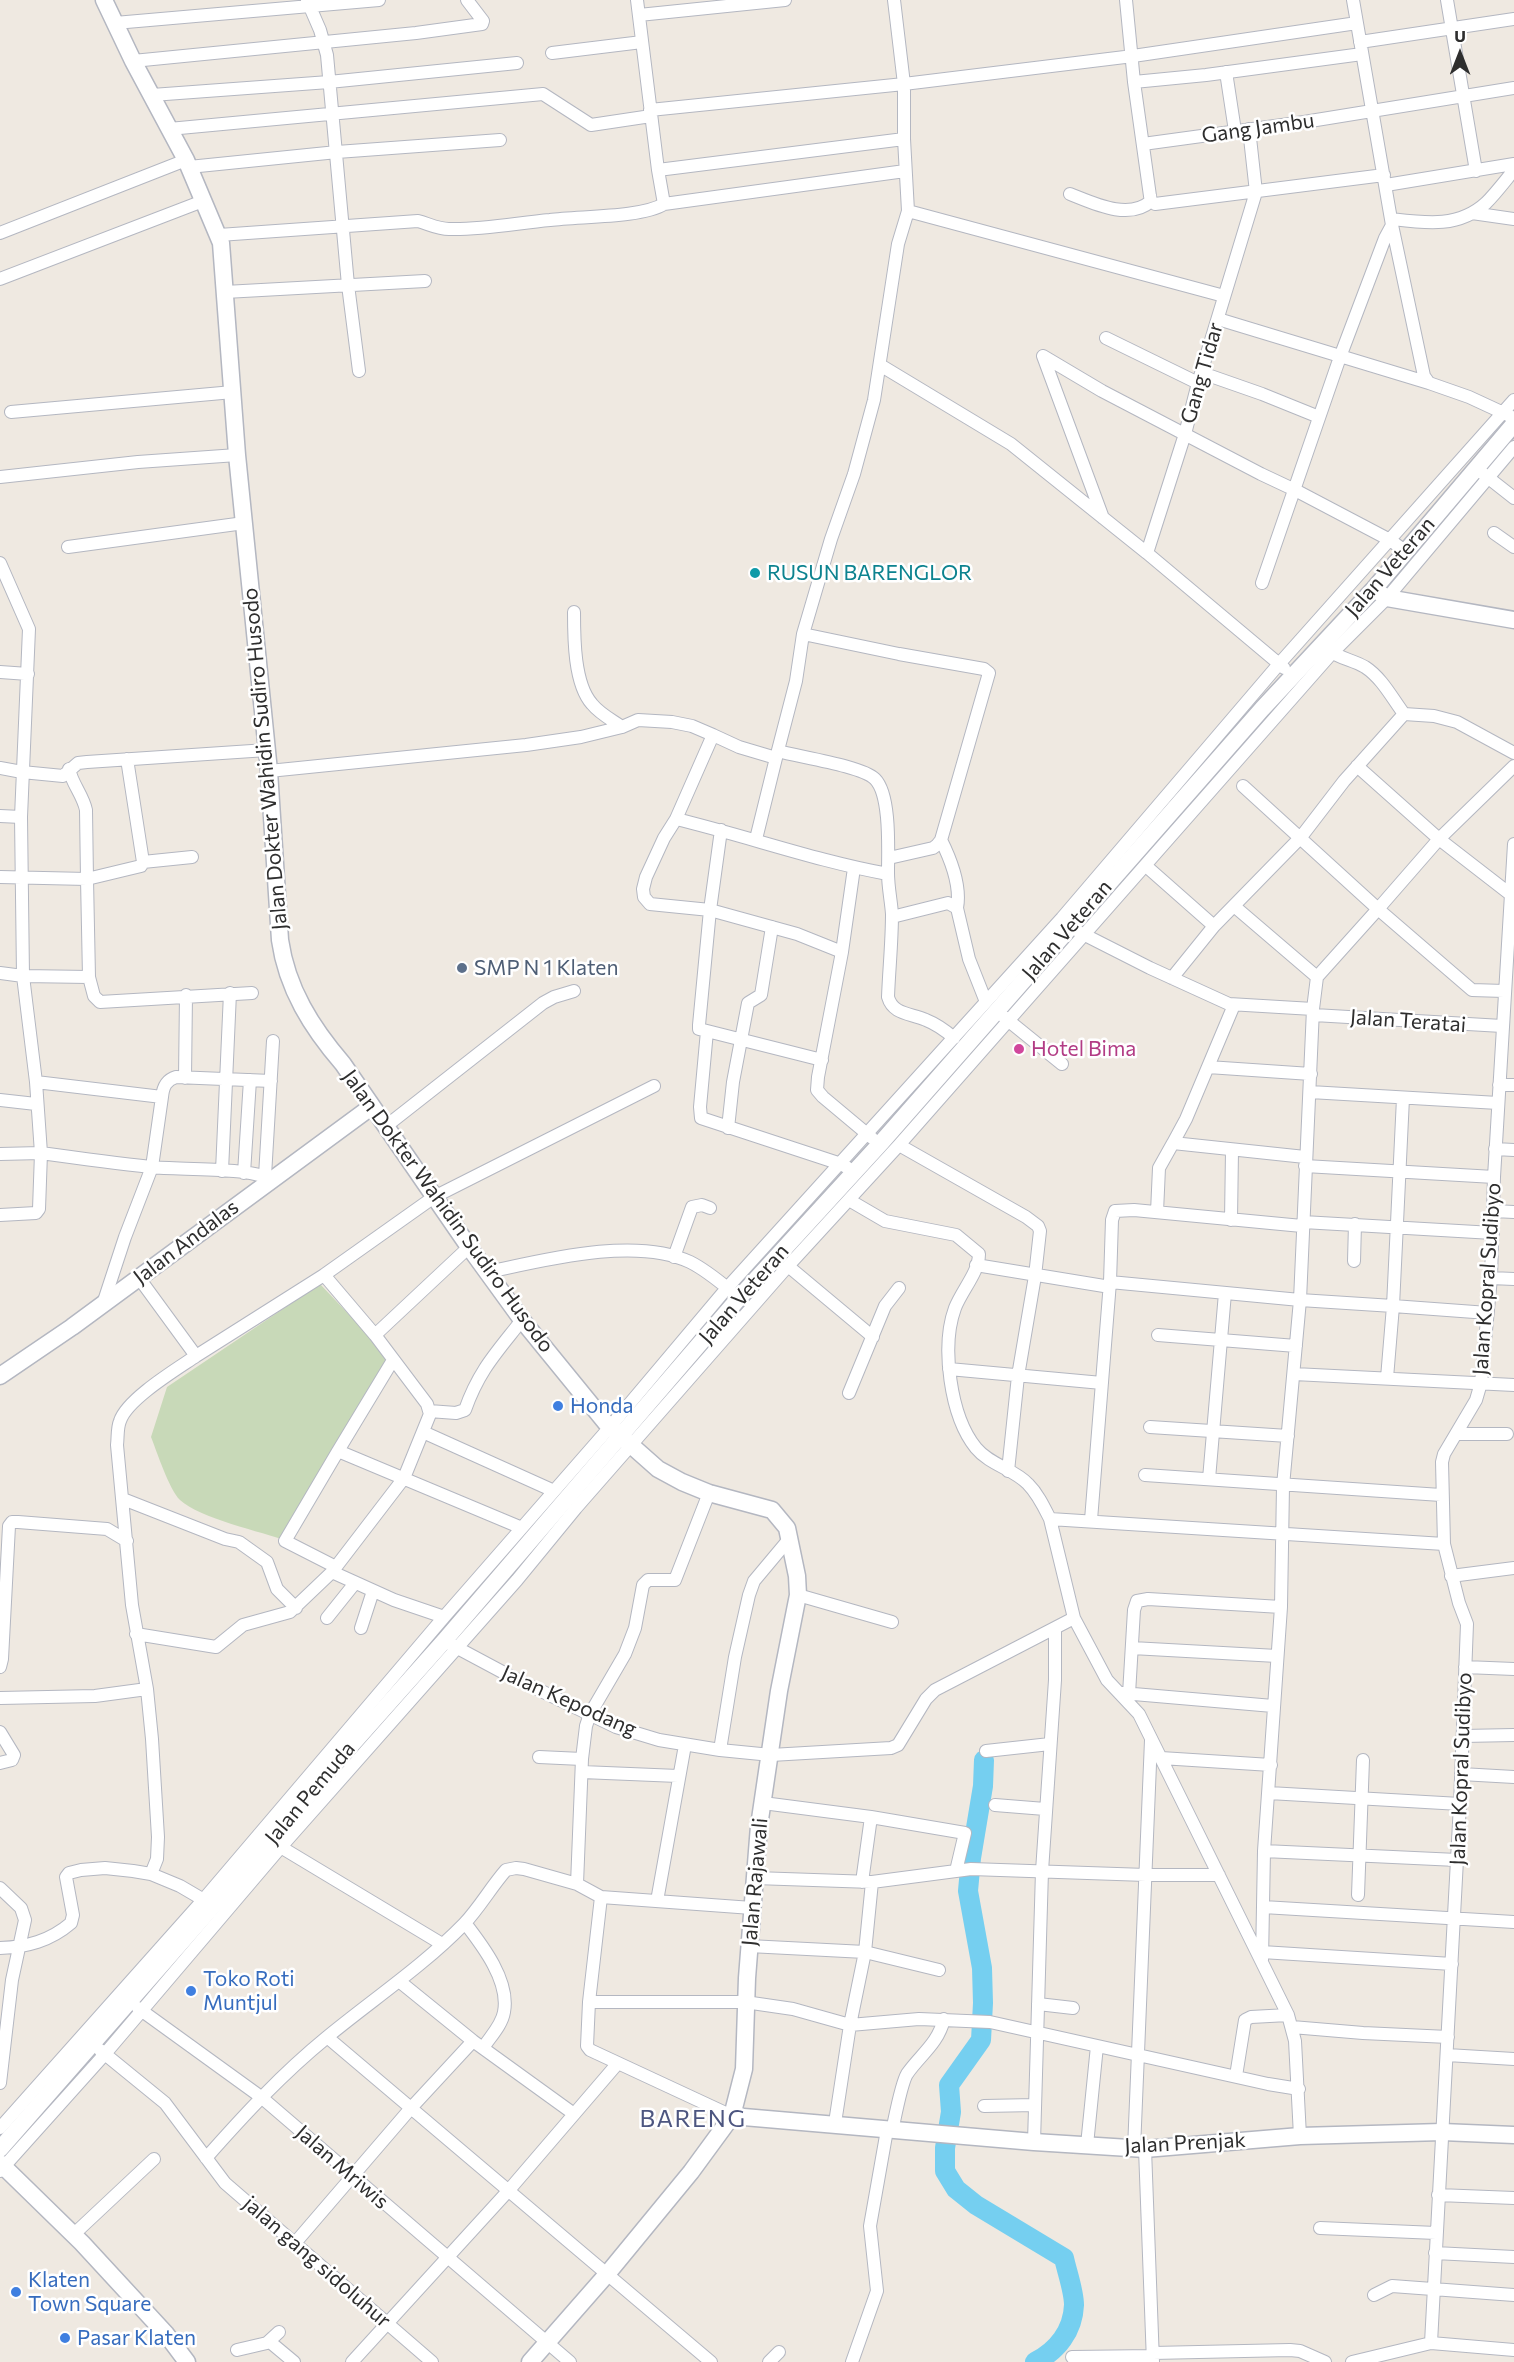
<!DOCTYPE html>
<html>
<head>
<meta charset="utf-8">
<style>
	body { margin:0 }
	#map { position:relative; width:1514px; height:2362px; overflow:hidden; background:#efe9e1; font-family:Commissioner,sans-serif }
	canvas { display:block }
	.north { position:absolute; left:1430px; top:24px; width:60px; height:60px; -webkit-text-stroke:4px #fff; paint-order:stroke; rotate:0deg; font-size:16px; font-weight:700; line-height:24px; text-align:center; color:#2e2e2e }
	.north::after { content:''; display:block; margin:auto; width:21px; height:27px; background:#2e2e2e; clip-path:polygon(50% 0,100% 100%,50% 72%,0 100%) }
</style>
</head>
<body>
<div id="map">
<canvas width="1514" height="2362"></canvas>
<div class="north">U</div>
</div>
<script>
const g = document.querySelector('canvas').getContext('2d');
g.lineJoin = 'round';
function paint(path, color) {
  g.fillStyle = color;
  g.fill(path, 'evenodd');
}
function stroke(path, color, width, dash) {
  g.strokeStyle = color;
  g.lineWidth = width;
  g.lineCap = dash ? 'butt' : 'round';
  g.setLineDash(dash || []);
  g.stroke(path);
}
function write(font, color, halo, rows, align = 'center') {
  g.font = font + ' Commissioner,sans-serif';
  g.lineWidth = 5;
  g.setLineDash([]);
  g.textBaseline = 'middle';
  g.strokeStyle = halo;
  g.fillStyle = color;
  for (const [text, x, y, turn = 0] of rows) {
    g.save();
    g.translate(x, y);
    g.rotate((+turn || 0) * Math.PI / 180);
    g.textAlign = isNaN(turn) ? turn : align;
    if (halo) g.strokeText(text, 0, 0);
    g.fillText(text, 0, 0);
    g.restore();
  }
}
const cemetery = new Path2D(`
	M320,1284L392,1360L288,1541C262,1532 199,1518 180,1500C169,1489 157,1452 151,1437L167,1387Z`);
const river = new Path2D(`
	M984,1760L983,1786L971,1858L968,1891L982,1968L983,2003L981,2040L949,2085L951,2112L945,2148V2171L956,2189L976,2205L1064,2258C1067,2272 1074,2291 1074,2305C1073,2331 1057,2351 1035,2362`);
const street = new Path2D(`
	M307,0L320,30L327,55L348,285L359,371
	M637,0L658,170L664,204
	M1126,0L1134,82L1150,196L1151,201L1155,204L1384,175
	M1353,0L1392,225L1424,376L1429,383L1469,397L1510,416
	M1447,0L1476,171
	M639,15L785,0
	M115,23L379,0
	M1360,42L1514,19
	M552,53L642,42
	M133,61L416,33L482,24L483,21L467,0
	M1226,72L1235,131
	M1134,82L1206,75L1362,54
	M152,95L329,82L517,63
	M650,110L904,84L1133,56L1357,23
	M169,129L543,94L591,125L651,116
	M1143,144L1304,122L1514,88
	M189,167L337,152L500,140
	M658,170L904,139
	M1386,185L1514,164
	M1070,194C1093,203 1129,221 1151,201
	M908,211L1224,296
	M1472,213L1514,219
	M1392,219C1425,223 1459,228 1486,203C1496,193 1505,181 1514,170
	M0,233L186,160
	M219,235L418,221C429,224 438,229 449,229C483,230 517,223 550,220C579,216 641,218 664,204L905,171
	M0,279L203,201
	M225,292L425,281
	M1218,319L1429,383
	M1106,338L1198,383
	M1043,356L1102,391L1261,474L1295,490L1390,540L1405,551
	M1043,356L1103,518
	M880,365L1011,444L1147,553L1284,668
	M1202,373L1262,394L1319,417
	M11,412L233,392
	M1481,472L1514,498
	M0,477L138,462L237,455
	M1494,533L1514,547
	M68,547L244,523
	M1147,553L1185,434L1198,383L1256,192L1249,129
	M0,563L29,629L21,817L23,976L36,1082L41,1153C77,1158 114,1163 151,1167C180,1170 248,1167 270,1179
	M1262,583L1340,357L1385,238L1392,225
	M574,612C574,638 574,684 592,704C600,714 612,720 622,727
	M803,634L899,654L984,669L989,673L941,840L937,845L933,848L889,858
	M1327,649C1338,658 1353,660 1365,667C1382,678 1392,698 1404,714
	M0,672L28,674
	M778,751C799,757 862,766 875,779C891,795 888,851 888,873C888,887 891,900 892,914C892,942 889,970 888,997C893,1015 911,1013 926,1020C936,1024 946,1031 954,1038
	M1357,766L1439,839L1510,894H1514
	M0,768L22,772L63,776L78,763L87,762L267,750
	M69,769C72,784 83,795 86,810L87,879L141,866L143,862L127,759
	M269,771L526,745L581,737L622,727L638,720L672,722L692,726L713,735
	M1243,786L1378,909L1317,977L1313,1009L1300,1300L1283,1486L1281,1607L1264,1851L1262,1960
	M0,816L21,817
	M676,819C747,836 816,861 888,874
	M721,830L710,910L699,1025V1029L707,1031L700,1107L701,1118L841,1164L848,1168
	M756,839L776,758
	M941,840C951,860 961,887 957,908
	M1514,844L1494,1177L1491,1278L1481,1383L1476,1400L1444,1454L1442,1462L1444,1544L1459,1603L1467,1624L1460,1804L1431,2343L1514,2350
	M143,862L192,857
	M1146,866L1214,926
	M0,877L87,879L89,977L23,976L0,973
	M1234,906L1317,977
	M892,917L948,903L957,908L969,959L986,1002
	M1079,932L1150,968L1229,1004L1313,1009
	M842,952L854,868
	M89,977L94,996L100,1002L252,993
	M1172,978L1214,926L1301,837L1344,781L1404,714L1434,716L1457,722L1514,753
	M1504,991L1472,990L1378,909L1439,839L1514,766
	M1314,1015L1502,1026
	M1004,1017L1062,1064
	M707,1031L822,1060
	M1208,1067L1311,1074
	M185,1078L186,995
	M36,1082L162,1097L152,1167L125,1237L103,1304
	M1499,1085H1514
	M1310,1092L1498,1103
	M162,1097C163,1087 166,1080 176,1077L271,1081
	M1403,1098L1393,1306L1488,1313
	M0,1100L36,1104
	M385,1127L543,1003L554,997L574,991
	M728,1128L733,1082L748,1003L761,995L772,927
	M872,1138L823,1097L817,1090L818,1077L842,952L797,934L710,910L650,904L644,897L643,889L646,877L664,838L676,819L713,735L739,747L776,758L796,681L803,634L831,539L854,474L874,400L898,244L908,211L904,139V84L894,0
	M1173,1143L1186,1119L1234,1005
	M899,1145L1026,1217L1038,1226L1040,1231L1035,1276L1018,1376L1008,1471
	M1495,1149L1514,1150
	M0,1154L41,1153L39,1209L36,1213L0,1215
	M1305,1166L1494,1177
	M222,1171L230,993
	M244,1173L250,1080
	M265,1176L273,1041
	M849,1200L885,1221L956,1235L979,1254C979,1272 962,1290 955,1308C941,1346 950,1416 976,1448C990,1465 1014,1469 1028,1484C1038,1494 1044,1507 1050,1519
	M1494,1211L1514,1212
	M1157,1212L1159,1168L1173,1143L1305,1157
	M1231,1220L1232,1151
	M1303,1222L1493,1233
	M674,1257L692,1207L702,1205L710,1208
	M1354,1261L1355,1224
	M976,1265L1110,1287
	M788,1266L873,1337
	M488,1272C544,1260 636,1236 690,1262C704,1269 719,1281 731,1291
	M324,1275L434,1197L654,1086
	M1491,1278L1514,1279
	M1110,1282L1300,1300L1393,1306L1387,1378
	M375,1335L469,1247
	M1158,1335L1296,1346
	M393,1360L338,1451L522,1528
	M949,1369L1102,1383
	M1294,1374L1514,1385
	M849,1393L885,1306L899,1288
	M429,1411L456,1413L465,1410C479,1370 497,1352 522,1320
	M1150,1427L1288,1436
	M423,1432L554,1491
	M1456,1434H1507
	M1145,1475L1441,1495
	M1209,1479L1225,1293
	M123,1499L225,1539L239,1542L267,1562L277,1589L296,1608
	M1091,1520L1110,1282L1112,1220L1115,1211L1134,1210L1302,1226
	M336,1567L285,1541L338,1451
	M332,1572L394,1600L444,1617
	M1451,1576L1514,1568
	M798,1595L892,1622
	M327,1618L355,1583
	M361,1628L373,1591
	M136,1634L216,1647L243,1625L290,1612L332,1572L404,1478L430,1414L427,1404L375,1335L324,1275L196,1356L139,1278
	M450,1644L508,1675L616,1727L659,1740L720,1750L771,1755L891,1748L898,1745L926,1699L935,1690L1074,1618
	M1132,1648L1277,1656
	M0,1667L2,1659L9,1526L12,1522H18L107,1529L127,1541
	M1465,1667L1514,1669
	M1122,1693L1273,1706
	M1129,1694L1134,1610L1137,1601L1148,1599L1281,1607
	M0,1698L95,1696L147,1689
	M0,1732L14,1755L12,1760L0,1763
	M1463,1736L1514,1735
	M720,1750L735,1657L749,1595L754,1581L790,1538
	M986,1751L1050,1744
	M539,1757L582,1759
	M1161,1758L1271,1765
	M582,1772L678,1776
	M1461,1774L1514,1777
	M1269,1793L1460,1804
	M995,1805L1045,1809
	M274,1843L442,1944
	M1264,1851L1457,1860
	M956,1871L971,1869L1146,1875H1219
	M151,1874L157,1859L158,1837L152,1739L147,1689L132,1605L117,1445C118,1437 117,1428 120,1421C127,1399 177,1369 196,1356
	M755,1878L872,1882L956,1871L965,1833L871,1817L763,1803
	M862,1882L871,1817
	M577,1884L582,1759L586,1726L590,1714L625,1654L635,1628L643,1585L648,1580H675L709,1493
	M0,1888L21,1908L25,1920L12,1980L0,2083
	M1358,1895L1363,1760
	M601,1897L589,2002L587,2046L590,2050L732,2116
	M657,1901L685,1745
	M1263,1907L1514,1922
	M465,1923C482,1945 510,1981 504,2012C502,2025 490,2037 483,2048
	M749,1946L865,1952L939,1970
	M0,1948C27,1947 50,1941 71,1923L73,1915L66,1877L69,1873L81,1870L105,1868L133,1871L151,1874L180,1886L209,1903
	M1262,1952L1452,1964
	M399,1981L473,2041L574,2114
	M589,2002H745L793,2009L850,2025L919,2019L990,2022L1268,2084L1299,2089
	M1038,2004L1073,2008
	M138,2008L261,2097L570,2362
	M1292,2027L1363,2033L1448,2037
	M327,2037L711,2362
	M100,2050L165,2103L225,2183L432,2362
	M1447,2055L1514,2059
	M1236,2076L1245,2020L1251,2017L1288,2015
	M984,2106L1035,2105
	M835,2123L850,2025L865,1952L872,1882
	M0,2128L204,1899L444,1617L610,1427L727,1288L1062,918L1279,664L1514,400
	M892,2131C895,2118 901,2084 907,2074C920,2055 938,2044 944,2019
	M1300,2136L1295,2041L1288,2015L1139,1714L1107,1680L1074,1618L1050,1519L1444,1544
	M1034,2142L1042,1871L1055,1680V1629
	M1087,2145L1097,2046
	M1134,2149L1151,1740
	M1145,2149L1153,2362
	M206,2158C244,2115 282,2074 326,2038C372,2000 422,1967 464,1924C480,1907 491,1887 506,1870L516,1868L524,1869L577,1884L601,1897L752,1908
	M0,2171L104,2055L280,1848L517,1580L576,1508L788,1266L899,1145L1332,653L1387,598L1514,447
	M1438,2195L1514,2198
	M1320,2228L1436,2233
	M73,2235L154,2159
	M295,2243L411,2108L473,2041
	M1435,2253L1514,2257
	M1374,2295L1392,2286L1514,2295
	M270,2342L294,2362
	M237,2350L267,2343L279,2332
	M1153,2353L1290,2350L1300,2351L1325,2362
	M1072,2357L1153,2356
	M352,2362L509,2190L618,2063
	M769,2362L779,2352
	M852,2362L877,2291L870,2226L887,2130
	M1352,2362L1431,2343`);
const secondary = new Path2D(`
	M104,0L133,61L186,160L221,243L237,455L269,771L280,940C287,989 312,1028 343,1064L469,1247L522,1320L606,1423L658,1469L682,1482L709,1493L772,1510L787,1528L797,1576L798,1595L779,1691L759,1826L747,1978L744,2069L732,2116L691,2172L608,2273L530,2362
	M1374,589L1387,598L1514,620
	M0,1376L72,1327L371,1107
	M732,2116L1034,2142L1145,2149L1300,2136L1442,2132L1514,2135
	M0,2149L270,1841L339,1759L445,1640L739,1298L880,1144L1262,709L1374,589L1514,424
	M0,2163L82,2243L166,2334L187,2362`);
const markers = [
	[755,573,6,"#0f9aa8"],
	[462,968,6,"#5c6f8a"],
	[1019,1049,6,"#d1479c"],
	[558,1406,6,"#3f7fe0"],
	[191,1991,6,"#3f7fe0"],
	[16,2292,6,"#3f7fe0"],
	[65,2338,6,"#3f7fe0"]
];
const streetNames = [
	["Gang Jambu",1258,128,-8],
	["Gang Tidar",1202,373,-74],
	["Jalan Veteran",1390,567,-49],
	["Jalan Dokter Wahidin Sudiro Husodo",265,759,-95],
	["Jalan Veteran",1067,930,-49],
	["Jalan Teratai",1408,1021,4],
	["Jalan Dokter Wahidin Sudiro Husodo",448,1211,54],
	["Jalan Andalas",186,1242,-37],
	["Jalan Kopral Sudibyo",1487,1279,-86],
	["Jalan Veteran",744,1294,-49],
	["Jalan Kepodang",569,1701,24],
	["Jalan Kopral Sudibyo",1461,1769,-88],
	["Jalan Pemuda",310,1793,-50],
	["Jalan Rajawali",755,1882,-85],
	["Jalan Prenjak",1185,2143,-3],
	["Jalan Mriwis",342,2167,41],
	["jalan gang sidoluhur",317,2262,41]
];
const cultureNames = [
	["RUSUN BARENGLOR",767,573]
];
const serviceNames = [
	["SMP N 1 Klaten",474,968]
];
const hotelNames = [
	["Hotel Bima",1031,1049]
];
const shopNames = [
	["Honda",570,1406],
	["Toko Roti",203,1979],
	["Muntjul",203,2003],
	["Klaten",28,2280],
	["Town Square",28,2304],
	["Pasar Klaten",77,2338]
];
const quarterNames = [
	["BARENG",693,2119]
];
paint(cemetery, '#c8d9b8');
stroke(river, '#75cff0', 20);
stroke(street, '#b4b7c1', 14);
stroke(secondary, '#b4b7c1', 19);
stroke(street, '#fff', 12);
stroke(secondary, '#fff', 16);
for (const [x, y, r, color] of markers) {
  const dot = new Path2D();
  dot.arc(x, y, r, 0, 2 * Math.PI);
  g.fillStyle = color;
  g.fill(dot);
  stroke(dot, '#fff', 2);
}
write('21px', '#2e2e2e', '#fff', streetNames);
write('21px', '#0d838f', '#fff', cultureNames, 'left');
write('21px', '#4e5e75', '#fff', serviceNames, 'left');
write('21px', '#b23c85', '#fff', hotelNames, 'left');
write('21px', '#366cbe', '#fff', shopNames, 'left');
g.letterSpacing = '1.5px';
write('24px', '#4d5680', '#fff', quarterNames);
g.letterSpacing = '0px';
</script>
</body>
</html>
